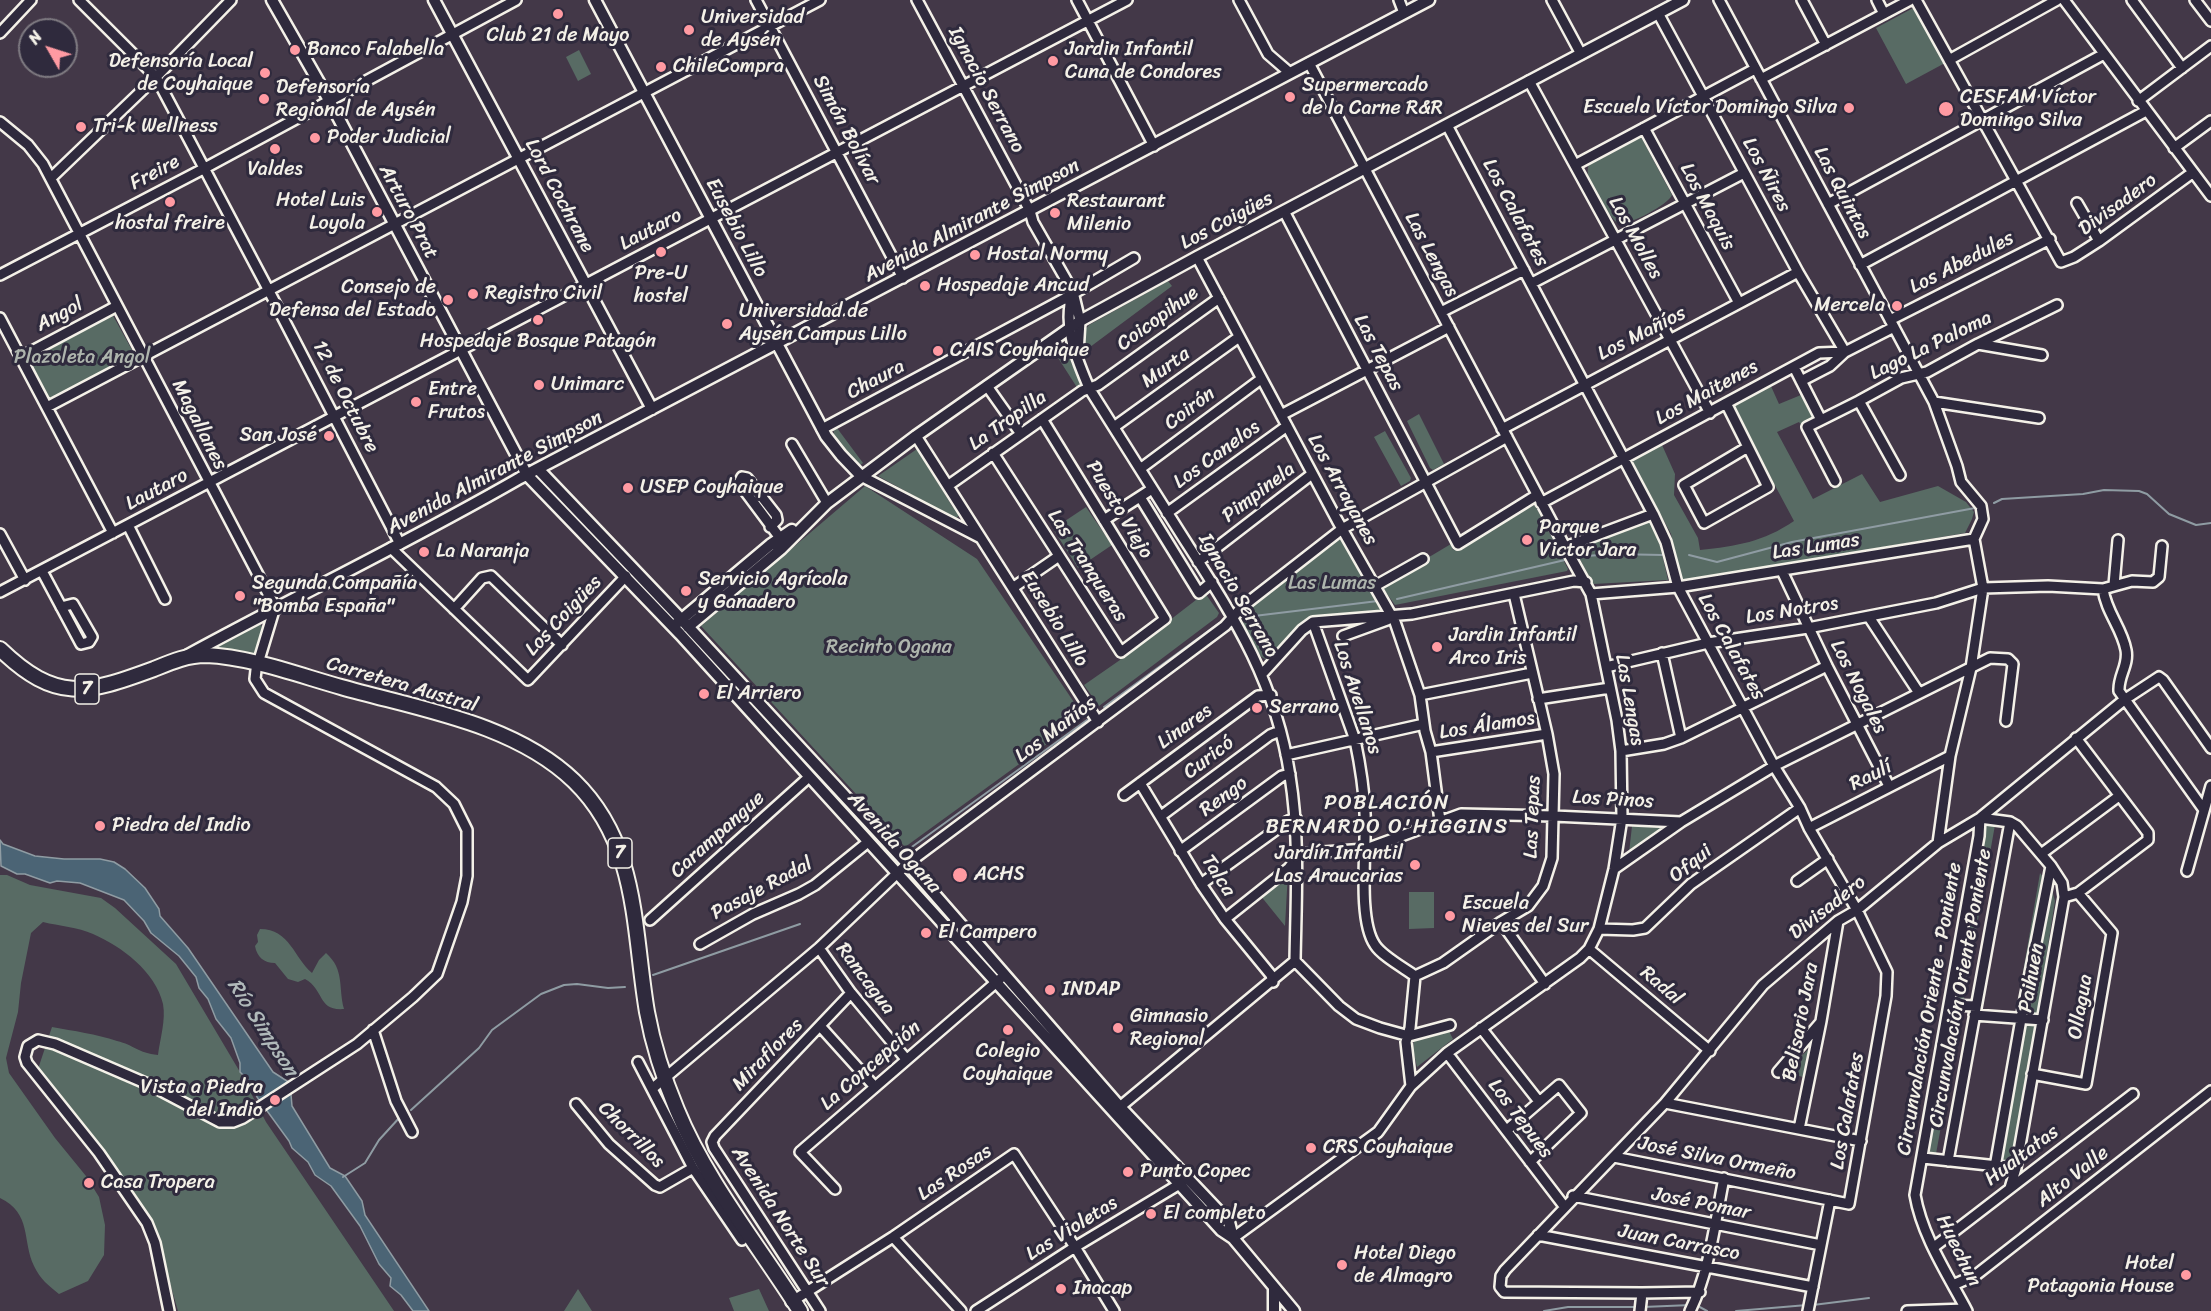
<!DOCTYPE html>
<html>
<head>
<meta charset="utf-8">
<style>
	body { margin:0 }
	#map { position:relative; width:2211px; height:1311px; overflow:hidden; background:#433848; font-family:Sriracha,sans-serif }
	canvas { display:block }
	.north { position:absolute; left:18px; top:18px; width:60px; height:60px; box-sizing:border-box; background:#2f2a3d; border:2px solid #7e7a81; border-radius:50%; rotate:309deg; font-size:16px; font-weight:700; line-height:24px; text-align:center; color:#f4f1e8 }
	.north::after { content:''; display:block; margin:auto; width:21px; height:27px; background:#ff9aa2; clip-path:polygon(50% 0,100% 100%,50% 72%,0 100%) }
</style>
</head>
<body>
<div id="map">
<canvas width="2211" height="1311"></canvas>
<div class="north">N</div>
</div>
<script>
const g = document.querySelector('canvas').getContext('2d');
g.lineJoin = 'round';
function paint(path, color) {
  g.fillStyle = color;
  g.fill(path, 'evenodd');
}
function stroke(path, color, width, dash) {
  g.strokeStyle = color;
  g.lineWidth = width;
  g.lineCap = dash ? 'butt' : 'round';
  g.setLineDash(dash || []);
  g.stroke(path);
}
function write(font, color, halo, rows, align = 'center') {
  g.font = font + ' Sriracha,sans-serif';
  g.lineWidth = 6;
  g.setLineDash([]);
  g.textBaseline = 'middle';
  g.strokeStyle = halo;
  g.fillStyle = color;
  for (const [text, x, y, turn = 0] of rows) {
    g.save();
    g.translate(x, y);
    g.rotate((+turn || 0) * Math.PI / 180);
    g.textAlign = isNaN(turn) ? turn : align;
    if (halo) g.strokeText(text, 0, 0);
    g.fillText(text, 0, 0);
    g.restore();
  }
}
const green = new Path2D(`
	M1915,7L1945,63L1906,84L1876,28Z
	M579,50L591,74L578,81L566,57Z
	M1640,135L1672,195C1668,205 1629,225 1619,224C1609,218 1592,187 1588,175C1587,170 1588,166 1590,161Z
	M1168,281L1172,286L1082,353C1082,343 1081,333 1089,325Z
	M111,312L137,359L52,404L27,357Z
	M1063,343L1068,345L1071,362L1081,384V388L1078,389L1053,350Z
	M1770,384L1779,404L1801,395L1816,421L1803,428L1799,422L1777,432L1813,499L1862,474L1880,502L1938,486L1966,502L1974,512L1972,519L1965,533L1681,582L1671,534L1632,460L1662,445L1675,474L1674,495L1698,538L1700,550C1737,546 1763,542 1794,521L1732,405Z
	M1419,414L1444,464L1433,470L1430,468L1407,421Z
	M834,428H837L863,463L859,466C848,457 831,443 834,428Z
	M1385,431L1411,478L1410,481L1401,486L1374,437Z
	M917,449L952,506L960,514L956,519L878,476Z
	M865,486L977,559L1084,717L905,847L701,626Z
	M1535,505L1568,569L1567,571L1395,605L1382,587V585L1451,544L1453,550L1497,523Z
	M1086,507L1112,545L1078,568L1053,529Z
	M1650,521L1659,541L1668,580L1593,584L1575,550Z
	M1341,536L1384,610C1362,613 1324,612 1305,625C1291,635 1286,649 1267,660C1251,653 1246,629 1241,615Z
	M1205,593L1219,613L1217,617L1099,706L1084,685L1120,660L1122,655L1162,622L1170,620Z
	M258,625H261L262,627L256,651L250,656L212,650L211,648Z
	M1981,822L1995,825L1936,1154L1922,1152Z
	M1672,825L1629,853L1632,826Z
	M1288,872L1285,926L1260,895Z
	M2040,873L2051,887L2055,901L2013,1169L1990,1165Z
	M0,875H7L30,885L101,898L115,908L176,964L240,1072L266,1122L394,1311H178L155,1232L122,1180L38,1069L52,1027C74,1031 96,1034 117,1041C134,1045 138,1053 158,1055C160,1039 166,1020 163,1004C156,972 121,946 93,934C78,927 59,926 43,922L31,933L21,983L18,1012L6,1058L9,1073L55,1138L86,1176L99,1197L105,1225L104,1255L88,1281L59,1294C49,1286 40,1279 34,1266C22,1241 32,1213 0,1198Z
	M1409,892H1434V928L1409,929Z
	M260,929C290,929 294,958 312,973L319,960L326,953C345,970 338,987 344,1009C317,1011 325,990 305,979L298,982L288,979L275,963C264,963 257,957 255,946L258,942L257,935Z
	M1448,1029L1453,1039L1417,1067L1413,1050L1414,1038Z
	M1820,1038L1810,1079L1785,1072Z
	M578,1289L592,1311H564Z
	M759,1289L769,1311H734L729,1298Z`);
const water = new Path2D(`
	M0,840L3,844L35,856L64,859H100L114,862L125,869L145,888L159,909L160,916L188,948L273,1072L290,1083L292,1106L330,1168L345,1176L362,1201L365,1215L429,1311H413L401,1295L390,1286L391,1278L379,1264L360,1226L331,1186L315,1175L308,1162L292,1148L289,1141L257,1097L249,1081L240,1072V1063L231,1038L216,1019L208,999L199,988L196,977L179,956L151,933L144,921L124,900L80,883L57,881L50,883L25,874H17L1,866Z`);
const stream = new Path2D(`
	M1994,503L2002,499L2083,494L2104,490L2139,491L2147,494L2169,514L2196,525L2211,523
	M1689,555L1717,562L1792,542L1975,508
	M1586,556L1613,554L1662,555
	M1397,599L1565,560
	M1254,616L1378,601
	M1104,707L1222,621
	M909,849L1087,720
	M653,975L800,924
	M411,1110L479,1048L492,1030L541,994L564,985L577,984L608,988L625,987
	M343,1177L365,1163L379,1140L400,1117
	M1696,1305L1707,1311
	M1813,1305L1869,1298
	M1643,1307L1691,1305
	M1544,1311L1568,1307H1637
	M1736,1311L1807,1305`);
const minor = new Path2D(`
	M79,0L156,77L269,291L400,544
	M756,0L903,278
	M917,0L1030,211L1033,222L1073,292L1080,321L1078,353
	M1077,0L1154,146
	M1239,0L1268,54L1290,73
	M1399,0L1404,13
	M1552,0L1581,54
	M1719,0L1934,402L1957,466L1961,482L1981,506L1983,519L1974,539
	M1802,0L1826,45
	M1877,0L1884,14
	M1916,0L2061,262L2074,257L2099,241L2192,173
	M2064,0L2211,196
	M2132,0L2182,68
	M2195,0L2211,21
	M1658,13L1798,272L1845,352
	M0,33L31,0
	M1949,60L2057,0
	M1761,79L1910,0
	M1529,81L1710,413
	M2138,101L2211,46
	M0,122L28,145L43,164L275,607L256,670L255,679L264,693L436,787L454,804L467,830V876L462,902L437,974L413,997L357,1044L243,1118L233,1122H220L150,1085L55,1044L38,1040L28,1046L25,1057L27,1063L99,1153L147,1223L155,1243L169,1311
	M1447,125L1653,514L1666,542L1678,587L1774,766L1800,808L1809,828L1857,910L1887,972L1886,996L1849,1204L1614,1157
	M1644,128L1739,303
	M2174,148L2211,121
	M1575,165L1755,69
	M51,178L156,77L231,0
	M2077,203L2099,241
	M1828,204L2104,54
	M1284,211L1458,544L1537,495
	M1197,257L1337,520L1395,622L1420,695L1425,731L1431,752L1440,821
	M1860,265L2146,111
	M0,275L205,168L516,0
	M1532,283L1744,173
	M1073,292C1062,326 1076,357 1089,388C1119,436 1149,483 1179,531C1231,613 1275,677 1290,776C1300,838 1296,899 1295,961L1115,1111
	M1441,312L1524,270
	M0,318L113,533
	M1890,320L2050,239
	M1978,344L2042,355
	M21,357L117,306
	M1794,367L1821,420
	M1801,381L1830,366L1845,352
	M987,386L1021,434
	M1859,401L1900,475
	M1934,402L2039,418
	M1726,403L1768,487L1704,523L1684,485L1748,447
	M47,407L820,0
	M1281,415L1449,327
	M1114,427L1239,337
	M822,429L1064,299L1134,258
	M1502,429L1798,272
	M916,436L1098,722
	M792,444L827,503
	M993,453L1121,652L1165,619L1042,419
	M1140,469L1261,379
	M861,476L979,537
	M1835,481L1807,427L1859,401L1901,378L1927,372L1978,344L2057,305
	M949,485L1082,391L1098,385L1219,298
	M1140,497L1199,593L1212,582
	M1541,503L1819,353L1845,352L1894,327
	M1167,513L1287,426
	M1104,520L1152,489
	M128,525L165,599
	M770,527L777,520L776,515L747,478L742,477L739,483L780,538
	M0,534L25,580
	M1565,547L1653,514
	M391,548L528,680L626,576
	M1198,562L1312,474
	M42,571L81,644L89,642L92,637L73,604L61,607
	M1782,571L1827,666L1889,786
	M2114,585L2118,540
	M1375,586L1423,559
	M1014,587L1059,556
	M2103,589C2106,612 2122,628 2126,650C2129,665 2118,676 2119,691L2204,810
	M0,592L1127,0
	M1591,594L1678,587L1974,539
	M454,609L482,578L491,576L562,645
	M1869,617L1919,693
	M1313,622L1355,740C1360,764 1364,788 1365,813C1367,846 1357,919 1375,945C1382,956 1404,968 1415,976
	M1343,636L1387,620
	M1662,653L1681,738
	M1606,667L1708,643L1808,628L1936,603L1983,588L2048,586L2103,589L2132,581L2153,582L2159,577L2162,546
	M1262,674L1302,630L1313,622L1412,614L1574,581L1586,582
	M1420,695L1532,673
	M1538,699L1610,688
	M1621,751L1664,744L1681,738L1827,666
	M1431,752L1547,734
	M1286,755L1424,724
	M1140,783L1201,884L1225,919L1271,975L1273,982
	M1124,795L1258,696L1271,695
	M1161,816L1270,735L1280,731
	M1809,828L1950,756
	M1938,843L1950,756L1971,668L1983,588L1974,539
	M1180,851L1282,776L1290,774
	M2041,854L2119,796
	M1614,869L1681,822
	M2187,871L2211,786
	M1797,881L1828,859
	M1201,884L1288,821L1296,818
	M2064,897L2078,893L2148,840V833L2076,738
	M1225,919L1289,868L1297,857L1309,853L1366,849L1461,814L1554,816L1681,822L1774,766L1990,658L2008,659L2013,664L2006,721
	M650,920L809,777
	M1501,922L1545,984
	M1599,929L1633,930L1645,928L1691,884L1800,808
	M700,944L753,914L799,894L815,885L868,842
	M819,948L851,993L906,1059
	M1589,949L1710,1051
	M1295,961L1339,1006L1356,1019L1380,1028L1409,1036L1450,1025
	M1415,976L1443,963L1501,922L1528,906L1543,886L1552,858L1554,774L1547,734L1514,594
	M1950,1005L1976,1006
	M1974,1015L2043,1020
	M820,1026L875,1087
	M1481,1028L1537,1099
	M373,1030L396,1101L412,1132
	M1447,1053L1564,1206
	M638,1062L693,1168L742,1240
	M1778,1072L1820,1023
	M2032,1074L2086,1084L2112,933L2078,893
	M1411,1086L1406,1042L1410,1028L1415,976
	M653,1088L819,948L907,864L1225,626L1242,607L1342,529L1507,437
	M1665,1103L1861,1141
	M576,1104L609,1144L655,1185L660,1187L693,1168
	M1799,1129L1821,1021L1838,921
	M1507,1130L1559,1085L1581,1113L1530,1162
	M1923,1158L2016,1168
	M1948,1161L2010,822
	M1995,1167L2021,1019L2051,866
	M835,1189L800,1152L1000,979
	M1573,1196L1821,1245
	M1538,1235L1813,1287
	M893,1237L961,1311
	M1233,1238L1378,1132L1411,1086L1447,1053L1580,958L1589,949L1599,929L1614,869L1622,818L1621,751L1617,720L1591,594L1565,547L1309,63
	M1934,1247L2133,1094
	M1953,1285L1976,1275L2211,1091
	M1642,1293L1700,1292
	M791,1302L893,1237L1014,1154L1075,1247L1114,1311
	M820,1311L714,1148L712,1142L715,1136L851,993
	M976,1311L1075,1247L1183,1182
	M1640,1311L1642,1293L1504,1292L1500,1287L1501,1276L1505,1270L1665,1103L1763,985L1838,921L1857,910L1938,843L1980,818L2124,700L2159,677L2163,680L2211,748
	M1690,1311C1710,1270 1715,1222 1724,1178
	M1808,1311L1830,1200
	M1907,1311L1966,1309
	M1967,1311C1948,1275 1922,1236 1915,1195L1979,836L1980,818L2010,822L2017,826L2051,866L2062,883L2064,897L2016,1168L2010,1188`);
const major = new Path2D(`
	M272,0L329,100L527,475L680,634L1221,1230L1233,1238L1294,1311
	M434,0L652,409
	M595,0L826,436L841,455L861,476
	M538,469L681,619L916,873L1120,1107L1229,1222L1233,1238
	M676,624L770,545L792,530
	M688,627L781,549L827,503L916,436L1080,321L1197,257L1683,0
	M188,655C298,595 411,541 520,478L1429,0
	M1274,1288V1311`);
const highway = new Path2D(`
	M0,649C56,703 86,694 154,669C171,662 187,655 206,655C251,657 298,675 341,687C418,709 514,723 574,781C639,844 633,930 647,1012C653,1045 664,1079 677,1110C706,1181 759,1246 800,1311`);
const markers = [
	[558,14,6,"#ff9aa2"],
	[689,30,6,"#ff9aa2"],
	[295,50,6,"#ff9aa2"],
	[1053,61,6,"#ff9aa2"],
	[661,67,6,"#ff9aa2"],
	[265,73,6,"#ff9aa2"],
	[1290,97,6,"#ff9aa2"],
	[264,99,6,"#ff9aa2"],
	[1849,108,6,"#ff9aa2"],
	[1946,109,8,"#ff9aa2"],
	[81,127,6,"#ff9aa2"],
	[315,138,6,"#ff9aa2"],
	[275,149,6,"#ff9aa2"],
	[170,202,6,"#ff9aa2"],
	[377,212,6,"#ff9aa2"],
	[1055,213,6,"#ff9aa2"],
	[661,252,6,"#ff9aa2"],
	[975,255,6,"#ff9aa2"],
	[925,286,6,"#ff9aa2"],
	[473,294,6,"#ff9aa2"],
	[448,300,6,"#ff9aa2"],
	[1897,306,6,"#ff9aa2"],
	[538,320,6,"#ff9aa2"],
	[727,324,6,"#ff9aa2"],
	[938,351,6,"#ff9aa2"],
	[539,385,6,"#ff9aa2"],
	[416,402,6,"#ff9aa2"],
	[329,436,6,"#ff9aa2"],
	[628,488,6,"#ff9aa2"],
	[1527,540,6,"#ff9aa2"],
	[424,552,6,"#ff9aa2"],
	[686,591,6,"#ff9aa2"],
	[240,596,6,"#ff9aa2"],
	[1437,647,6,"#ff9aa2"],
	[704,694,6,"#ff9aa2"],
	[1257,708,6,"#ff9aa2"],
	[100,826,6,"#ff9aa2"],
	[1415,865,6,"#ff9aa2"],
	[960,875,8,"#ff9aa2"],
	[1450,916,6,"#ff9aa2"],
	[926,933,6,"#ff9aa2"],
	[1050,990,6,"#ff9aa2"],
	[1118,1028,6,"#ff9aa2"],
	[1008,1030,6,"#ff9aa2"],
	[275,1100,6,"#ff9aa2"],
	[1311,1148,6,"#ff9aa2"],
	[1128,1172,6,"#ff9aa2"],
	[89,1183,6,"#ff9aa2"],
	[1151,1214,6,"#ff9aa2"],
	[1342,1265,6,"#ff9aa2"],
	[2186,1275,6,"#ff9aa2"],
	[1061,1289,6,"#ff9aa2"]
];
const shields = [
	[87,689,24],
	[620,853,24]
];
const shieldNames = [
	["7",87,689],
	["7",620,853]
];
const poiNames = [
	["Universidad",701,18],
	["de Aysén",701,41],
	["Club 21 de Mayo",558,36,"center"],
	["Banco Falabella",307,50],
	["Jardin Infantil",1065,50],
	["Cuna de Condores",1065,73],
	["Defensoría Local",253,62,"right"],
	["de Coyhaique",253,85,"right"],
	["ChileCompra",673,67],
	["Supermercado",1302,86],
	["de la Carne R&R",1302,109],
	["Defensoría",276,88],
	["Regional de Aysén",276,111],
	["CESFAM Víctor",1960,98],
	["Domingo Silva",1960,121],
	["Escuela Víctor Domingo Silva",1837,108,"right"],
	["Tri-k Wellness",93,127],
	["Poder Judicial",327,138],
	["Valdes",275,170,"center"],
	["Hotel Luis",365,201,"right"],
	["Loyola",365,224,"right"],
	["Restaurant",1067,202],
	["Milenio",1067,225],
	["hostal freire",170,224,"center"],
	["Hostal Normy",987,255],
	["Pre-U",661,274,"center"],
	["hostel",661,297,"center"],
	["Hospedaje Ancud",937,286],
	["Consejo de",436,288,"right"],
	["Defensa del Estado",436,311,"right"],
	["Registro Civil",485,294],
	["Mercela",1885,306,"right"],
	["Universidad de",739,312],
	["Aysén Campus Lillo",739,335],
	["Hospedaje Bosque Patagón",538,342,"center"],
	["CAIS Coyhaique",950,351],
	["Unimarc",551,385],
	["Entre",428,390],
	["Frutos",428,413],
	["San José",317,436,"right"],
	["USEP Coyhaique",640,488],
	["Parque",1539,528],
	["Victor Jara",1539,551],
	["La Naranja",436,552],
	["Servicio Agrícola",698,580],
	["y Ganadero",698,603],
	["Segunda Compañía",252,584],
	["\"Bomba España\"",252,607],
	["Jardin Infantil",1449,636],
	["Arco Iris",1449,659],
	["El Arriero",716,694],
	["Serrano",1269,708],
	["Piedra del Indio",112,826],
	["Jardín Infantil",1403,854,"right"],
	["Las Araucarias",1403,877,"right"],
	["ACHS",974,875],
	["Escuela",1462,904],
	["Nieves del Sur",1462,927],
	["El Campero",938,933],
	["INDAP",1062,990],
	["Gimnasio",1130,1017],
	["Regional",1130,1040],
	["Colegio",1008,1052,"center"],
	["Coyhaique",1008,1075,"center"],
	["Vista a Piedra",263,1088,"right"],
	["del Indio",263,1111,"right"],
	["CRS Coyhaique",1323,1148],
	["Punto Copec",1140,1172],
	["Casa Tropera",101,1183],
	["El completo",1163,1214],
	["Hotel Diego",1354,1254],
	["de Almagro",1354,1277],
	["Hotel",2174,1264,"right"],
	["Patagonia House",2174,1287,"right"],
	["Inacap",1073,1289]
];
const streetNames = [
	["Ignacio Serrano",986,90,62],
	["Simón Bolívar",846,130,62],
	["Freire",155,173,-28],
	["Los Ñires",1766,175,62],
	["Las Quintas",1842,193,62],
	["Lord Cochrane",559,196,62],
	["Divisadero",2118,205,-36],
	["Los Maquis",1707,207,62],
	["Arturo Prat",408,212,62],
	["Los Calafates",1515,213,62],
	["Avenida Almirante Simpson",972,221,-28],
	["Los Coigües",1227,221,-28],
	["Eusebio Lillo",736,228,62],
	["Lautaro",651,230,-28],
	["Los Molles",1635,238,61],
	["Las Lengas",1431,255,62],
	["Los Abedules",1962,263,-27],
	["Angol",60,315,-28],
	["Coicopihue",1158,319,-36],
	["Los Mañíos",1642,334,-27],
	["Lago La Paloma",1931,346,-26],
	["Las Tepas",1378,353,62],
	["Murta",1166,368,-36],
	["Chaura",876,380,-28],
	["Los Maitenes",1707,393,-29],
	["12 de Octubre",345,397,63],
	["Coirón",1190,409,-37],
	["La Tropilla",1008,421,-35],
	["Magallanes",199,425,63],
	["Los Canelos",1217,455,-36],
	["Avenida Almirante Simpson",495,473,-28],
	["Lautaro",157,490,-28],
	["Los Arrayanes",1342,490,61],
	["Pimpinela",1259,493,-37],
	["Puesto Viejo",1119,510,59],
	["Las Lumas",1816,547,-9],
	["Las Tranqueras",1087,566,57],
	["Ignacio Serrano",1238,596,60],
	["Los Notros",1792,611,-9],
	["Los Coigües",564,616,-47],
	["Eusebio Lillo",1054,619,58],
	["Los Calafates",1731,647,61],
	["Carretera Austral",402,685,16],
	["Los Nogales",1858,687,63],
	["Los Avellanos",1357,698,72],
	["Las Lengas",1629,700,80],
	["Los Álamos",1487,726,-9],
	["Linares",1185,727,-36],
	["Los Mañíos",1056,730,-37],
	["Curicó",1209,758,-37],
	["Raulí",1871,776,-27],
	["Rengo",1224,797,-36],
	["Los Pinos",1613,800,3],
	["Las Tepas",1533,817,-88],
	["Carampangue",718,835,-42],
	["Avenida Ogana",894,843,48],
	["Ofqui",1691,864,-38],
	["Talca",1218,876,57],
	["Pasaje Radal",762,889,-28],
	["Divisadero",1828,908,-38],
	["Paihuen",2032,978,-80],
	["Rancagua",865,979,53],
	["Radal",1661,986,40],
	["Circunvalación Oriente Poniente",1961,988,-80],
	["Ollagua",2081,1007,-80],
	["Circunvalación Oriente - Poniente",1930,1009,-80],
	["Belisario Jara",1801,1022,-79],
	["Miraflores",768,1055,-46],
	["La Concepción",871,1066,-41],
	["Los Calafates",1848,1111,-80],
	["Los Tepues",1520,1119,53],
	["Chorrillos",631,1135,45],
	["Hualtatas",2022,1156,-37],
	["José Silva Ormeño",1717,1159,11],
	["Las Rosas",955,1173,-34],
	["Alto Valle",2073,1177,-38],
	["José Pomar",1701,1204,11],
	["Avenida Norte Sur",780,1217,57],
	["Las Violetas",1072,1229,-32],
	["Juan Carrasco",1679,1243,11],
	["Huechun",1958,1251,64]
];
const parkNames = [
	["Plazoleta Angol",82,358],
	["Las Lumas",1332,584],
	["Recinto Ogana",889,648]
];
const neighbourhoodNames = [
	["POBLACIÓN",1387,804],
	["BERNARDO O'HIGGINS",1387,828]
];
const waterNames = [
	["Río Simpson",262,1028,57]
];
paint(green, '#586b64');
paint(water, '#4b6475');
stroke(water, '#8f9ca3', 1.5);
stroke(stream, '#8f9ca3', 2);
stroke(minor, '#f4f1e8', 14);
stroke(major, '#f4f1e8', 15);
stroke(highway, '#f4f1e8', 18);
stroke(minor, '#2f2a3d', 9);
stroke(major, '#2f2a3d', 10);
stroke(highway, '#2f2a3d', 14);
for (const [x, y, r, color] of markers) {
  const dot = new Path2D();
  dot.arc(x, y, r, 0, 2 * Math.PI);
  g.fillStyle = color;
  g.fill(dot);
  stroke(dot, '#2f2a3d', 2);
}
for (const [x, y, w] of shields) {
  const box = new Path2D();
  box.roundRect(x - w / 2, y - 15, w, 30, 4.5);
  g.fillStyle = '#2f2a3d';
  g.fill(box);
  stroke(box, '#f4f1e8', 1.5);
}
write('bold 18px', '#f4f1e8', null, shieldNames);
write('20px', '#f4f1e8', '#2f2a3d', poiNames, 'left');
write('20px', '#f4f1e8', '#2f2a3d', streetNames);
write('20px', '#aeb5ad', '#2f2a3d', parkNames);
g.letterSpacing = '1.5px';
write('21px', '#f4f1e8', '#2f2a3d', neighbourhoodNames);
g.letterSpacing = '0px';
write('italic 21px', '#b0b9ba', '#2f2a3d', waterNames);
</script>
</body>
</html>
